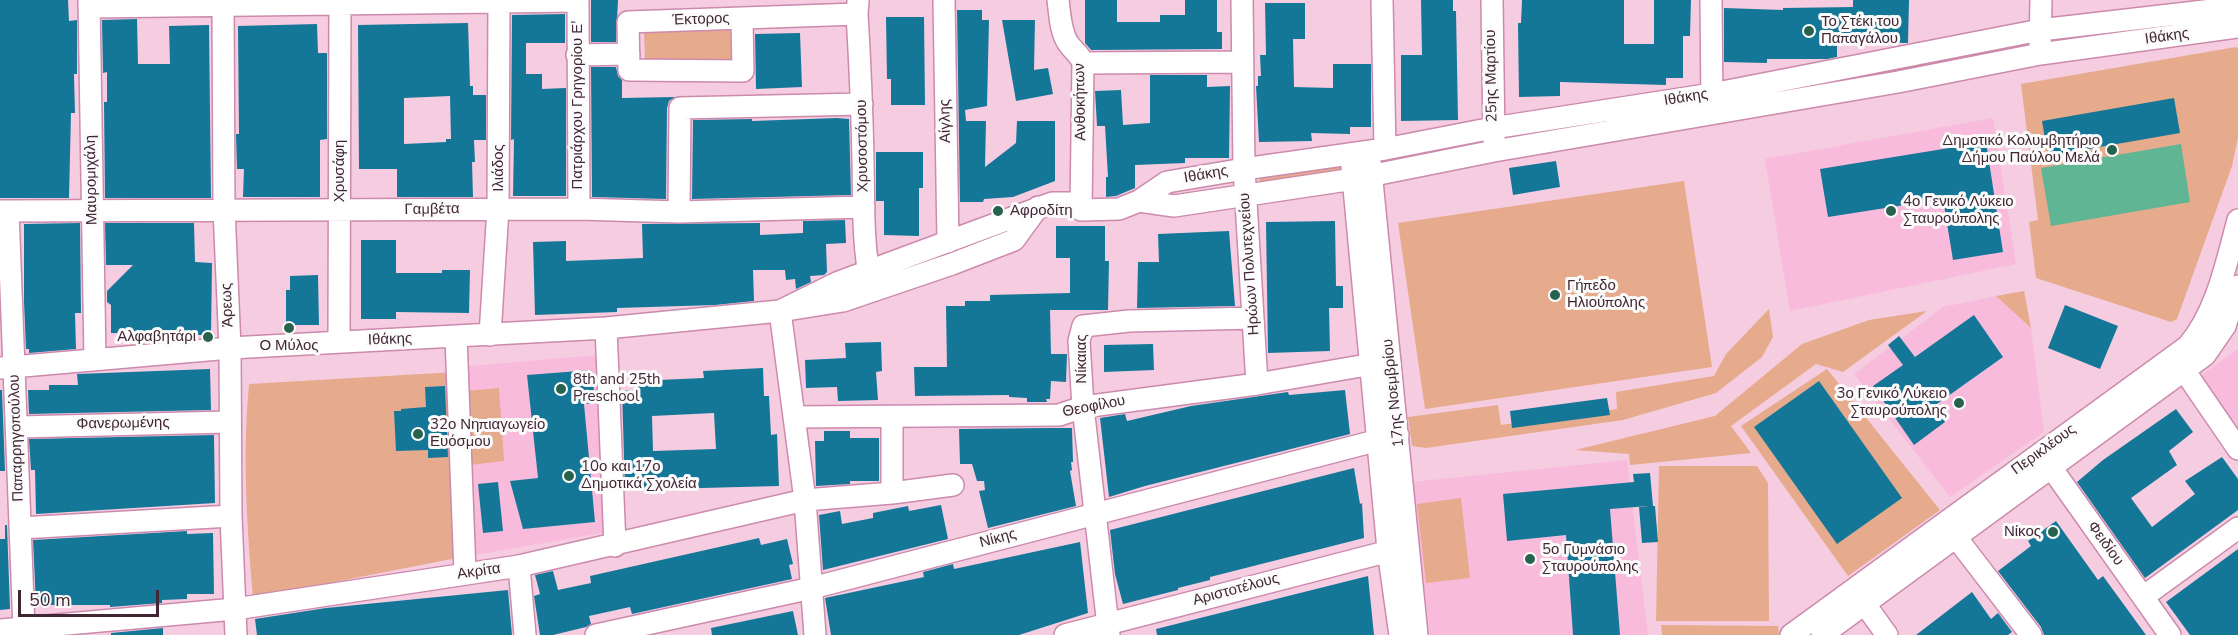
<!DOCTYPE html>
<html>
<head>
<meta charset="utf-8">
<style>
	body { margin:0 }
	#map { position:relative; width:2238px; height:635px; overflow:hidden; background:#f6cce1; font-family:"Nunito Sans",sans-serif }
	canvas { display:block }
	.scale { position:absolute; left:18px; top:590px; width:141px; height:27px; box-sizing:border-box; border:3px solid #412634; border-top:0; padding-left:8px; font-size:18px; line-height:21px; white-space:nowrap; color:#412634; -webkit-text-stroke:4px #fbfbfb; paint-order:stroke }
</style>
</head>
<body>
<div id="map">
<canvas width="2238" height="635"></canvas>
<div class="scale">50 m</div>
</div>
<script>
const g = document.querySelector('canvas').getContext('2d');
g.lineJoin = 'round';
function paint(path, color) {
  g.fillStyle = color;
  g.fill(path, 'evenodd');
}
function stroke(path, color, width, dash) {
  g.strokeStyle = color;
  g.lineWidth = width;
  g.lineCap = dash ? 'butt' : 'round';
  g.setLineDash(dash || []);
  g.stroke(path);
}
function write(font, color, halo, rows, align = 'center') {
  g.font = font + ' "Nunito Sans",sans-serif';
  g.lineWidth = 6;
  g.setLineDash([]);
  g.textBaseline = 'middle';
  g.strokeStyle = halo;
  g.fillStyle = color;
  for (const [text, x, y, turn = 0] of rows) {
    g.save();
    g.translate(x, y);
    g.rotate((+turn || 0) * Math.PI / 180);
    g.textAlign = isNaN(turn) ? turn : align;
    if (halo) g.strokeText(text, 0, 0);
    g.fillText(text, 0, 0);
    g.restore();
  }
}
const built = new Path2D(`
	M1993,118L2016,264L1790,311L1765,159Z
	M1996,296L2031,328L2044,432L1950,497L1854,374L1943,307Z
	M2238,349V431L2199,377Z
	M598,355L607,532L469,556L459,367Z
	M1627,460L1648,635H1430L1412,482Z`);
const green = new Path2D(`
	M736,29V63L645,64L644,30Z
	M2024,43L2026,50L1504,140L1503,137Z
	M2236,47L2238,49V137L2232,166L2177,319L2171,322L2036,278L2029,222L2038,220L2021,84Z
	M1344,161L1346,175L1261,190L1259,178Z
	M1684,181L1712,367L1425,409L1398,223Z
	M2024,291L2031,328L1996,296Z
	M1769,309L1773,337L1762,357L1716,393L1623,420L1426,448L1412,446L1408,417L1498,405L1501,425L1617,409L1616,392L1714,376L1726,354Z
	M1927,311L1843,372L1816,364L1731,426L1751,453L1630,465L1629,454L1575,450L1715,416L1802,344L1869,320Z
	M1827,369L1940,510L1848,576L1741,426Z
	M456,372L462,557L253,598C247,527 242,456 249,384Z
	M499,388L504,461L470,465L466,391Z
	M1659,466H1757L1768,483L1769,621H1656Z
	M1461,498L1470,578L1426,583L1417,504Z
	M1661,625L1778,626L1779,635H1662Z`);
const water = new Path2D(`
	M2181,144L2190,202L2051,226L2041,168Z`);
const building = new Path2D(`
	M0,0H68L69,21L77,20V74H74L75,113H71L69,198H0Z
	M591,0H618L616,42H591Z
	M1085,0H1117V22H1160V15H1185V0H1217V32H1222V49L1091,50L1085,43Z
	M1421,0H1453V11H1456L1458,120L1401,121V55H1422Z
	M1522,0H1624V44H1654V0H1691L1690,36H1683V78H1666V85L1560,82V96L1519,97L1518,23H1521Z
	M1853,0H1909L1908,43L1837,42V57L1827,59H1767V63L1724,62V8L1783,10V8L1853,7Z
	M1265,3H1305V39H1293L1294,87L1333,88V64H1371V127H1350V134L1311,133L1312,141L1259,142L1256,86H1258V76H1261L1260,55H1266Z
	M957,10H982V20H989L987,106L965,110L966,121H986L985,167L1016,143L1017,121H1055V181L1013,197L984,199L983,202H960Z
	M565,14V43H526V74H542V89L566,88V196H513L514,139L511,140L512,15Z
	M886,17H924L925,105H891V79H887Z
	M137,19L138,64H170L169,26L209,25L211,198H105L104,102H107V72L103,73L102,20Z
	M1002,20H1035L1034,70L1048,68L1053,94L1016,101Z
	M468,23L470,86H473V95H486V140H474L475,162H472L473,197H397V169H359L358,25ZM450,96L451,139H446V142L404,144V98Z
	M317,24L318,53H327V139L320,140V197H243L244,169H237L236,134H239L238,26Z
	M800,33L802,87L756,89L755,34Z
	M591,67H616L618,76L622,80V98L675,97L669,101L667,108L666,199L592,197Z
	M1150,75H1207V87L1230,86L1229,158H1185V163L1135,165V188L1116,196L1106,197V177H1108L1105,126H1097L1095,91L1121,90L1123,125L1150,123Z
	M2174,98L2180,133L2048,156L2042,121Z
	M837,118L849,119L851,195L692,199L693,120L752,119V121Z
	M1986,142L2003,252L1953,260L1943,199L1828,217L1820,169Z
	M876,152H923V188H919V236L884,235V201H876Z
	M1556,161L1560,187L1513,195L1509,168Z
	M845,220L846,243L826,244L827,272L824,275L810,276L811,282L796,289L795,279L786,280L785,270H753L754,301L715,305L617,308V312L535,315L533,242L566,241V261L643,258L642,224L760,223V235L803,233V221Z
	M1335,221L1336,286H1343V308H1329L1330,351L1268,353L1266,222Z
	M80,223L81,313H75L76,349L29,353V349H26L24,302V224Z
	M105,223H194L195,262L212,263L211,335H183V331L152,330L153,334L111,333V305L107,302V291L133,265H106Z
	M1056,226H1105V261H1109L1108,310H1050L1051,354H1067L1066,382L1051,381L1050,399H1046L1047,402H1027V398L1009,397V395L915,396L914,367H947L946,306H965V301H990V295L1070,293V258H1056Z
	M1229,231L1235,306L1137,308L1138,262H1159L1158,234Z
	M361,240H396V273H442V270H470L469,313L396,312V319H361Z
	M318,275L319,325H286V290H290V276Z
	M2065,305L2118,326L2100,369L2048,348Z
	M1974,315L2003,357L1934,406L1945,422L1914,445L1873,386L1903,365L1888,345L1899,336L1915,357Z
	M881,342L882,371L876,372L878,400L838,401L837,387L806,388L805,360L846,358L845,343Z
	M1153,344L1154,370L1104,372V345Z
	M763,368L764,396H769L771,435L777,434L779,486L625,490L622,391L636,390V381L704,378L703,371ZM714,413L716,449L653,451L652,416Z
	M210,369L211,410L29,414L28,390H49V385H78L77,374Z
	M592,370L595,403L584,404L595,522L523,529L510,481L538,478L527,375Z
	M1819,381L1902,498L1837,544L1754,427Z
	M445,386L448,457L428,458V450L396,451L394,411H401V409L426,407L425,387Z
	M0,390H2L5,471H0Z
	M1345,390L1350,434L1145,486L1109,497L1100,418L1125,414L1127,421L1191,406L1288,392L1289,395Z
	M1607,398L1610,415L1512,428L1510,411Z
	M2176,409L2193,432L2169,451L2177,465L2131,498L2152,527L2195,494L2185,481L2222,457L2238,479V510L2145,578L2077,482L2103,460Z
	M1049,428H1072L1073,462H1071L1072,470L1070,471L1076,506L988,528L979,491L985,490L984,481H977L972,464H960L959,429Z
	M824,431H850V438H879V481H850V484L816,486L815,441H824Z
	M214,435L215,503L36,514L35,470H31L29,439Z
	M1354,468L1360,504L1362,503L1364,538L1210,577V580L1178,588V590L1123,604L1115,574L1110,530Z
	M1650,473L1653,506H1655L1658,542L1642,543L1639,507L1649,506L1610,509L1620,635H1573L1566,535L1507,541L1503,494L1634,482L1633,474Z
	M498,482L503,531L483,533L478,484Z
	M941,505L948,539L823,570L819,515L840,511L842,524L873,518V513L908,506L909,511Z
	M2056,521L2098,580L2103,576L2146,635H2044L2041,627L1998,571L2031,546L2028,541Z
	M5,525H7L10,609L0,610V539H5Z
	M187,531V534L213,533L214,594H187V599L162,600V603L110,607V605H36L33,540Z
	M759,538L761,545L787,539L793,564L789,565L792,579L632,614L630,607L589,616L591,624L586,627L553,635H540L534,596L540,594L535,575L553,571L558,590L591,583L590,576Z
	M1080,542L1088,613L1019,635H831L825,598L924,577L923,572L953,564L954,569Z
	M2238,549V635H2190L2166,602Z
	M1368,576L1374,635H1157L1156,629Z
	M508,590L512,635H257L255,619L326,608Z
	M1972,592L1991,619L1998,613L2012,632L2008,635H1916Z
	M793,611L798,635H712L711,628Z
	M163,628V635H111V633Z`);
const minor = new Path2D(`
	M89,0L95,360
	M223,0L224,209L230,348L231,516L236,635
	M578,0L579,209
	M944,0L948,242
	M1058,0C1060,14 1060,31 1068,43C1073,51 1080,54 1083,63L1081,210
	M1242,0L1244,169L1257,384
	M1382,0L1385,149
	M1492,0L1494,140
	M1711,0L1712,107
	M858,1L857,14C860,63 862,111 863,160C864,200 862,244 871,284
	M89,7L578,1
	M742,19L743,71L629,70L628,22L857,14
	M2040,44L2041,0
	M577,55L629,54
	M1083,63L1242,62
	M1370,161L1417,635
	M1352,167L1388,550L1400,635
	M1139,201L1174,206L1354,179L1494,151L1898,82L2040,54L2238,27
	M0,211L579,209L679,212L864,207
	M8,212L24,629
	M679,212L680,108L862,104
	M780,311L839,282L1052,203H1070L1081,210L1119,209L1139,201L1167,182L1244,169L1385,149L1493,128L1712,94L2040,30L2238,7
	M780,311L805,500L815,635
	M606,328L615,546
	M490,335L498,209L499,0
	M456,337L465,573
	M339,342L340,0
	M2177,360L2238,449
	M0,368L230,348L606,328L780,311L843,301L952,264L1014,240L1038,207
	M794,417L1059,415L1083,407L1257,384L1390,361
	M892,417V493
	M18,427L229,422
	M2043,456L2170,635
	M21,528L231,516
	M1955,536L2031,635
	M519,566L525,635
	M1856,592L1887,635
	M2143,597L2238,528
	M0,630L235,609L519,566L805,500L892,493L953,485
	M596,635L812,588L1398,435
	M1065,635L1401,548
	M1109,635L1083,407L1079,341L1083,326L1129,321L1253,318
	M1791,635L2188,346C2217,311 2226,264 2238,220
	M1822,635L2205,355L2225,326L2238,286`);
const markers = [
	[1809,31,6,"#26624d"],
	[2112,150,6,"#26624d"],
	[998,211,6,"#26624d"],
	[1891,211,6,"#26624d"],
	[1555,295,6,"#26624d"],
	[289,328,6,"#26624d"],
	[208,337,6,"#26624d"],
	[561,389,6,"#26624d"],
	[1959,403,6,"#26624d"],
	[418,434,6,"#26624d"],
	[569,476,6,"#26624d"],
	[2053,532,6,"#26624d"],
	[1530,559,6,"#26624d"]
];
const streetNames = [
	["Έκτορος",701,20,-2],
	["Ιθάκης",2167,37,-8],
	["25ης Μαρτίου",1492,76,-91],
	["Ιθάκης",1686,98,-9],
	["Ανθοκήπων",1081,102,-91],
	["Πατριάρχου Γρηγορίου Ε'",578,105,-90],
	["Αίγλης",946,121,-91],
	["Χρυσοστόμου",863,146,-91],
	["Ιλιάδος",499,168,-90],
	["Χρυσάφη",340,171,-90],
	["Ιθάκης",1206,175,-10],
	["Μαυρομιχάλη",92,180,-91],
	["Γαμβέτα",432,210,-1],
	["Ηρώων Πολυτεχνείου",1250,264,-94],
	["Άρεως",228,305,-92],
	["Ιθάκης",390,340,-2],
	["Νίκαιας",1082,359,-90],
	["17ης Νοεμβρίου",1394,393,-96],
	["Θεοφίλου",1094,407,-11],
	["Φανερωμένης",123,424,-1],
	["Παπαρρηγοπούλου",17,438,-92],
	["Περικλέους",2044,450,-36],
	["Νίκης",998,539,-15],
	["Φειδίου",2105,544,54],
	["Ακρίτα",479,572,-8],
	["Αριστοτέλους",1236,590,-15]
];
const poiNames = [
	["Το Στέκι του",1821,22],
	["Παπαγάλου",1821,39],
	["Δημοτικό Κολυμβητήριο",2100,141,"right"],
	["Δήμου Παύλου Μελά",2100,158,"right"],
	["4ο Γενικό Λύκειο",1903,202],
	["Σταυρούπολης",1903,219],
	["Αφροδίτη",1010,211],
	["Γήπεδο",1567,286],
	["Ηλιούπολης",1567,303],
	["Αλφαβητάρι",196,337,"right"],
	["Ο Μύλος",289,346,"center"],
	["8th and 25th",573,380],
	["Preschool",573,397],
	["3ο Γενικό Λύκειο",1947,394,"right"],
	["Σταυρούπολης",1947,411,"right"],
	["32ο Νηπιαγωγείο",430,425],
	["Ευόσμου",430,442],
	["10ο και 17ο",581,467],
	["Δημοτικά Σχολεία",581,484],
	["Νίκος",2041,532,"right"],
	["5ο Γυμνάσιο",1542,550],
	["Σταυρούπολης",1542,567]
];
paint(built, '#f8bbdb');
paint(green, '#e6aa8d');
paint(water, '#5fb594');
paint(building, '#147798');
stroke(minor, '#cc8aad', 24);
stroke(minor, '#fff', 21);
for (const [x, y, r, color] of markers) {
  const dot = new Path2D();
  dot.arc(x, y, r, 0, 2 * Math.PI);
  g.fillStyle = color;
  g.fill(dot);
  stroke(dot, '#fbfbfb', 2);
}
write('15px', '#412634', '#fbfbfb', streetNames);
write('15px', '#412634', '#fbfbfb', poiNames, 'left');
</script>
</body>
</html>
